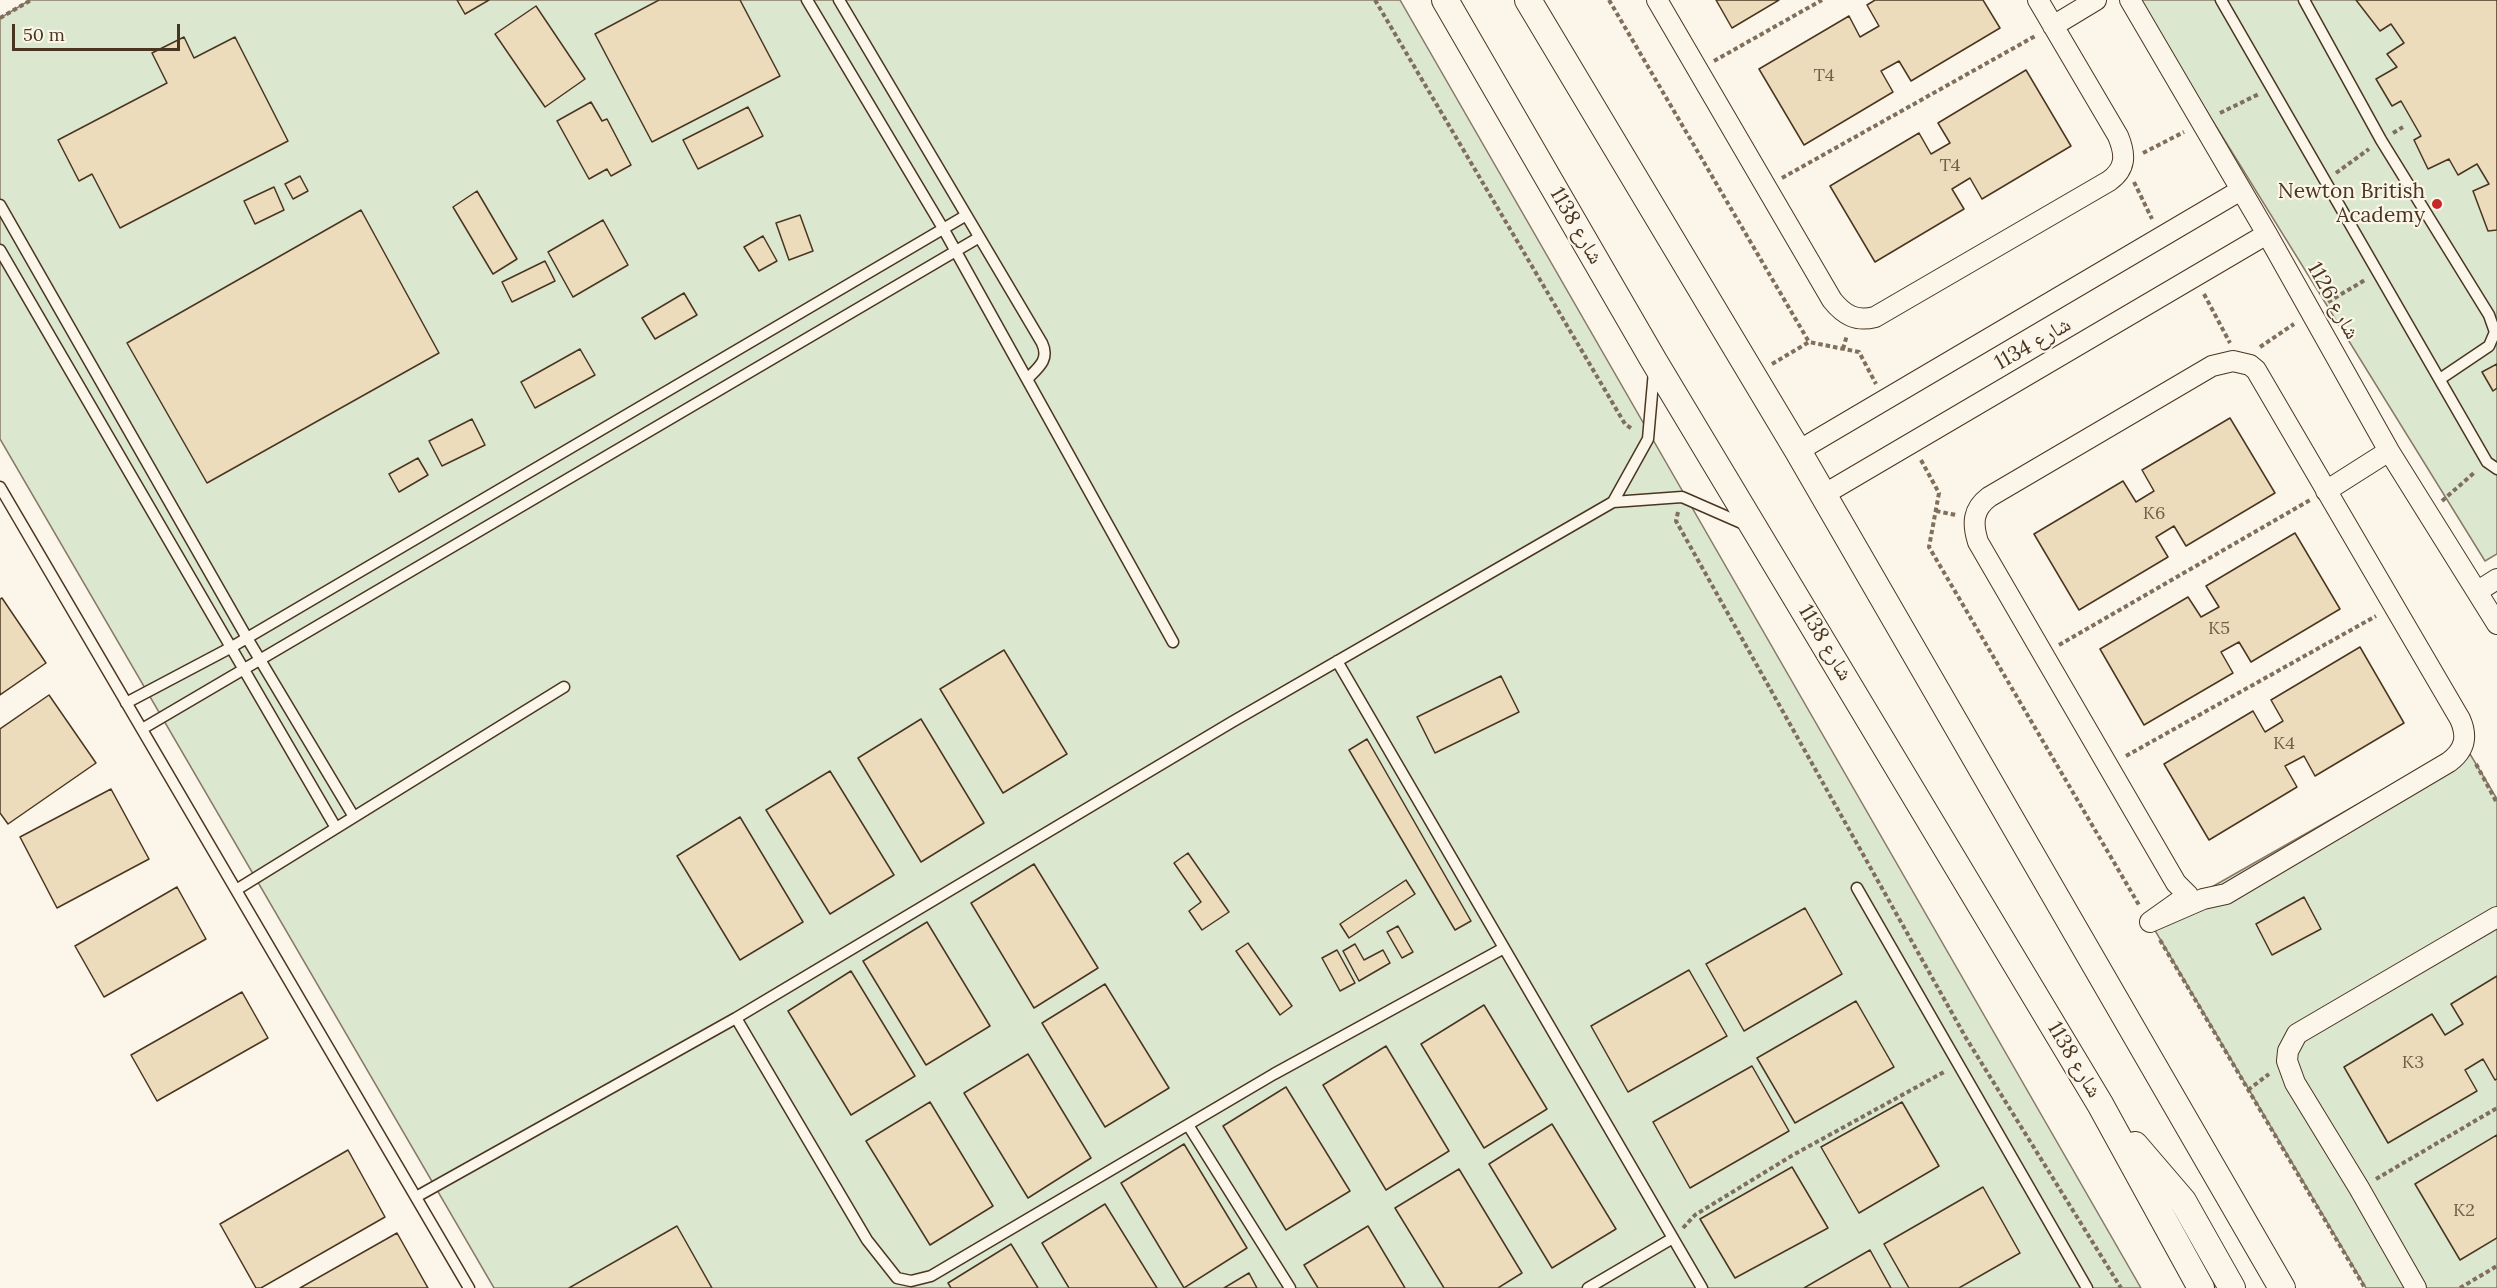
<!DOCTYPE html>
<html>
<head>
<meta charset="utf-8">
<style>
	body { margin:0 }
	#map { position:relative; width:2497px; height:1288px; overflow:hidden; background:#fbf6e9; font-family:Lora,serif }
	canvas { display:block }
	.scale { position:absolute; left:12px; top:24px; width:168px; height:27px; box-sizing:border-box; border:3px solid #4a3520; border-top:0; padding-left:8px; font-size:18px; line-height:21px; white-space:nowrap; color:#4a3520; -webkit-text-stroke:4px #fbf6e9; paint-order:stroke }
</style>
</head>
<body>
<div id="map">
<canvas width="2497" height="1288"></canvas>
<div class="scale">50 m</div>
</div>
<script>
const g = document.querySelector('canvas').getContext('2d');
g.lineJoin = 'round';
function paint(path, color) {
  g.fillStyle = color;
  g.fill(path, 'evenodd');
}
function stroke(path, color, width, dash) {
  g.strokeStyle = color;
  g.lineWidth = width;
  g.lineCap = dash ? 'butt' : 'round';
  g.setLineDash(dash || []);
  g.stroke(path);
}
function write(font, color, halo, rows, align = 'center') {
  g.font = font + ' Lora,"Noto Naskh Arabic",serif';
  g.lineWidth = 4.5;
  g.setLineDash([]);
  g.textBaseline = 'middle';
  g.strokeStyle = halo;
  g.fillStyle = color;
  for (const [text, x, y, turn = 0] of rows) {
    g.save();
    g.translate(x, y);
    g.rotate((+turn || 0) * Math.PI / 180);
    g.textAlign = isNaN(turn) ? turn : align;
    if (halo) g.strokeText(text, 0, 0);
    g.fillText(text, 0, 0);
    g.restore();
  }
}
const green = new Path2D(`
	M30,0H1400L2141,1288H494L0,439V18Z
	M2138,0H2497V554L2485,561Z
	M2464,744L2497,799V1288H2366L2150,922Z`);
const building = new Path2D(`
	M457,0H489L465,14Z
	M659,0H740L780,76L652,142L595,34Z
	M1716,0H1779L1732,28Z
	M1875,0H1983L2000,28L1911,81L1899,61L1881,71L1893,92L1804,145L1759,69L1849,16L1860,37L1879,26L1867,5Z
	M2356,0H2497V230L2488,231L2473,191L2489,184L2477,164L2458,175L2449,159L2428,169L2414,140L2421,136L2401,101L2392,106L2376,79L2397,67L2387,54L2404,43L2391,24L2380,31Z
	M536,6L585,79L545,107L495,34Z
	M184,37L194,58L235,37L288,141L120,228L92,174L79,181L58,140L167,83L152,53Z
	M2026,70L2071,146L1982,199L1970,178L1952,189L1964,209L1875,262L1830,186L1919,133L1931,154L1950,143L1938,123Z
	M591,102L602,121L607,119L631,165L611,176L607,169L589,179L557,121Z
	M748,107L763,136L698,169L683,140Z
	M300,176L308,191L293,199L285,184Z
	M274,187L284,210L255,224L244,201Z
	M477,191L517,259L493,274L453,207Z
	M361,210L439,353L207,483L127,343Z
	M800,215L813,251L789,260L776,223Z
	M603,220L628,265L573,297L548,252Z
	M763,236L777,261L759,271L744,247Z
	M545,261L555,281L512,302L502,282Z
	M684,293L697,315L655,339L642,318Z
	M580,349L595,375L535,408L521,382Z
	M2497,364V388L2493,391L2482,372Z
	M2230,418L2275,493L2186,546L2174,526L2156,537L2168,557L2079,610L2034,534L2123,481L2136,502L2154,491L2142,470Z
	M472,419L485,445L442,466L429,441Z
	M418,458L428,475L399,492L389,474Z
	M2295,533L2340,609L2251,662L2239,642L2221,652L2233,673L2144,725L2100,649L2188,597L2201,617L2219,607L2206,586Z
	M2,598L46,663L0,695V599Z
	M2360,647L2404,723L2315,776L2304,756L2285,766L2297,787L2209,840L2164,764L2253,711L2265,732L2283,721L2271,700Z
	M1004,650L1067,754L1003,793L940,689Z
	M1501,676L1519,712L1435,753L1417,717Z
	M49,695L96,763L8,824L0,813V729Z
	M921,719L984,823L921,862L858,758Z
	M1367,739L1471,921L1455,930L1349,750Z
	M830,771L894,875L830,914L766,810Z
	M111,789L149,859L57,908L20,837Z
	M740,817L803,922L740,960L677,856Z
	M1188,853L1229,912L1202,930L1189,911L1201,902L1174,863Z
	M1034,864L1098,968L1034,1008L971,903Z
	M1406,880L1415,894L1349,938L1340,924Z
	M177,887L206,939L104,997L75,946Z
	M2304,897L2321,929L2272,955L2256,924Z
	M1805,908L1842,974L1744,1031L1706,964Z
	M927,922L990,1026L926,1065L863,961Z
	M1398,926L1413,952L1402,958L1387,932Z
	M1248,943L1292,1006L1280,1015L1236,951Z
	M1355,944L1364,960L1383,950L1390,963L1359,981L1343,951Z
	M1337,950L1355,983L1340,991L1322,958Z
	M1689,970L1727,1036L1628,1092L1591,1026Z
	M851,971L915,1076L851,1115L788,1011Z
	M2497,976V1079L2495,1080L2483,1059L2465,1070L2477,1091L2388,1143L2344,1067L2432,1014L2445,1035L2463,1024L2451,1004Z
	M1105,984L1169,1088L1105,1127L1042,1023Z
	M242,992L268,1038L157,1101L131,1055Z
	M1856,1001L1894,1067L1795,1123L1757,1058Z
	M1484,1005L1547,1109L1484,1148L1421,1044Z
	M1386,1046L1449,1151L1386,1190L1323,1085Z
	M1028,1054L1091,1158L1028,1198L964,1093Z
	M1752,1066L1789,1131L1690,1188L1653,1122Z
	M1286,1087L1350,1191L1286,1230L1223,1126Z
	M930,1102L993,1206L930,1245L866,1141Z
	M1902,1102L1939,1166L1859,1213L1821,1147Z
	M1552,1124L1616,1229L1552,1268L1489,1164Z
	M2497,1135V1238L2460,1260L2415,1184Z
	M1184,1144L1247,1248L1184,1288L1121,1183Z
	M348,1150L385,1217L261,1288H256L220,1224Z
	M1792,1167L1828,1228L1735,1278L1700,1219Z
	M1459,1169L1522,1273L1498,1288H1444L1395,1208Z
	M1983,1187L2020,1253L1959,1288H1909L1884,1244Z
	M1105,1204L1157,1288H1069L1042,1243Z
	M677,1226L712,1288H569Z
	M1368,1226L1405,1288H1318L1304,1265Z
	M397,1233L428,1288H300Z
	M1011,1244L1038,1288H951L948,1283Z
	M1870,1250L1891,1288H1804Z
	M1249,1273L1257,1288H1224Z`);
const path = new Path2D(`
	M1375,0L1625,424L1632,429
	M1609,0L1809,342
	M0,18L31,0
	M1714,61L1822,0
	M2220,113L2259,94
	M2393,133L2403,127
	M2143,153L2184,132
	M2336,173L2369,149
	M1782,178L2037,35
	M2134,182L2152,219
	M2204,294L2230,343
	M2328,302L2365,280
	M2260,347L2294,324
	M1843,349L1847,335
	M1772,364L1809,342L1859,352L1876,384
	M1921,460L1939,493L1929,547L2139,905
	M2442,501L2475,472
	M1936,511L1956,515
	M1678,512L1676,521L1966,1038L2121,1288
	M2059,645L2310,500
	M2126,756L2376,616
	M2476,764L2497,803
	M2160,940L2365,1288
	M2248,1090L2269,1074
	M2376,1179L2497,1108
	M1683,1228L1695,1215L1793,1155L1944,1072
	M2460,1288L2497,1266`);
const service = new Path2D(`
	M807,0L944,230L1173,642
	M839,0L1042,343C1050,360 1038,368 1027,379
	M2221,0L2487,462L2497,469
	M2304,0L2381,140L2489,315L2495,332L2489,346L2440,379
	M0,205L247,638L354,817
	M0,250L336,828
	M0,487L469,1288
	M1613,502L1648,439L1654,371
	M1337,661L1702,1288
	M126,703L230,648L965,216
	M142,729L978,238
	M1857,888L2087,1288
	M236,890L564,687
	M736,1018L867,1240L897,1278L911,1281L931,1276L1274,1074L1504,948
	M1188,1125L1290,1288
	M416,1197L736,1018L1232,722L1613,502L1682,497L1746,525
	M1588,1288L1673,1238`);
const minor = new Path2D(`
	M1657,0L1832,300C1844,315 1856,322 1875,317L2109,181C2126,169 2126,155 2118,136L2038,0
	M2130,0L2267,234L2389,451L2497,624
	M2053,26L2096,0
	M2233,361L2250,365L2256,370L2460,719C2468,737 2465,750 2449,762L2226,894L2203,899L2150,922L2188,895L2176,883L1978,542C1972,523 1973,509 1989,497L2212,366Z
	M1798,451L2241,190
	M2326,491L2389,451
	M1823,495L2267,234
	M2478,591L2497,579
	M2416,1288L2359,1188L2295,1083L2287,1061L2288,1051L2297,1034L2497,917`);
const tertiary = new Path2D(`
	M1445,0L1654,361L2100,1104L2201,1288
	M1528,0L1798,451L2282,1288
	M2135,1145L2183,1201L2232,1288`);
const markers = [
	[2437,204,6,"#c62828"]
];
const numberNames = [
	["T4",1824,76],
	["T4",1950,166],
	["K6",2154,514],
	["K5",2219,629],
	["K4",2284,744],
	["K3",2413,1063],
	["K2",2464,1211]
];
const poiNames = [
	["Newton British",2425,192],
	["Academy",2425,216]
];
const streetNames = [
	["شارع 1138",1576,226,60],
	["شارع 1126",2333,301,61],
	["شارع 1134",2033,344,-30],
	["شارع 1138",1825,643,59],
	["شارع 1138",2074,1060,59]
];
paint(green, '#dce7d0');
stroke(green, '#887966', 1.5);
paint(building, '#ecdcbc');
stroke(building, '#4a3520', 1.5);
stroke(service, '#4a3520', 13);
stroke(minor, '#4a3520', 22);
stroke(tertiary, '#4a3520', 28);
stroke(path, '#7f6f5c', 4, [4.5, 3]);
stroke(service, '#fbf6e9', 10);
stroke(minor, '#fbf6e9', 20);
stroke(tertiary, '#fbf6e9', 26);
for (const [x, y, r, color] of markers) {
  const dot = new Path2D();
  dot.arc(x, y, r, 0, 2 * Math.PI);
  g.fillStyle = color;
  g.fill(dot);
  stroke(dot, '#fbf6e9', 2);
}
write('18px', '#725f47', null, numberNames);
write('21px', '#4a3520', '#fbf6e9', poiNames, 'right');
write('21px', '#4a3520', '#fbf6e9', streetNames);
</script>
</body>
</html>
